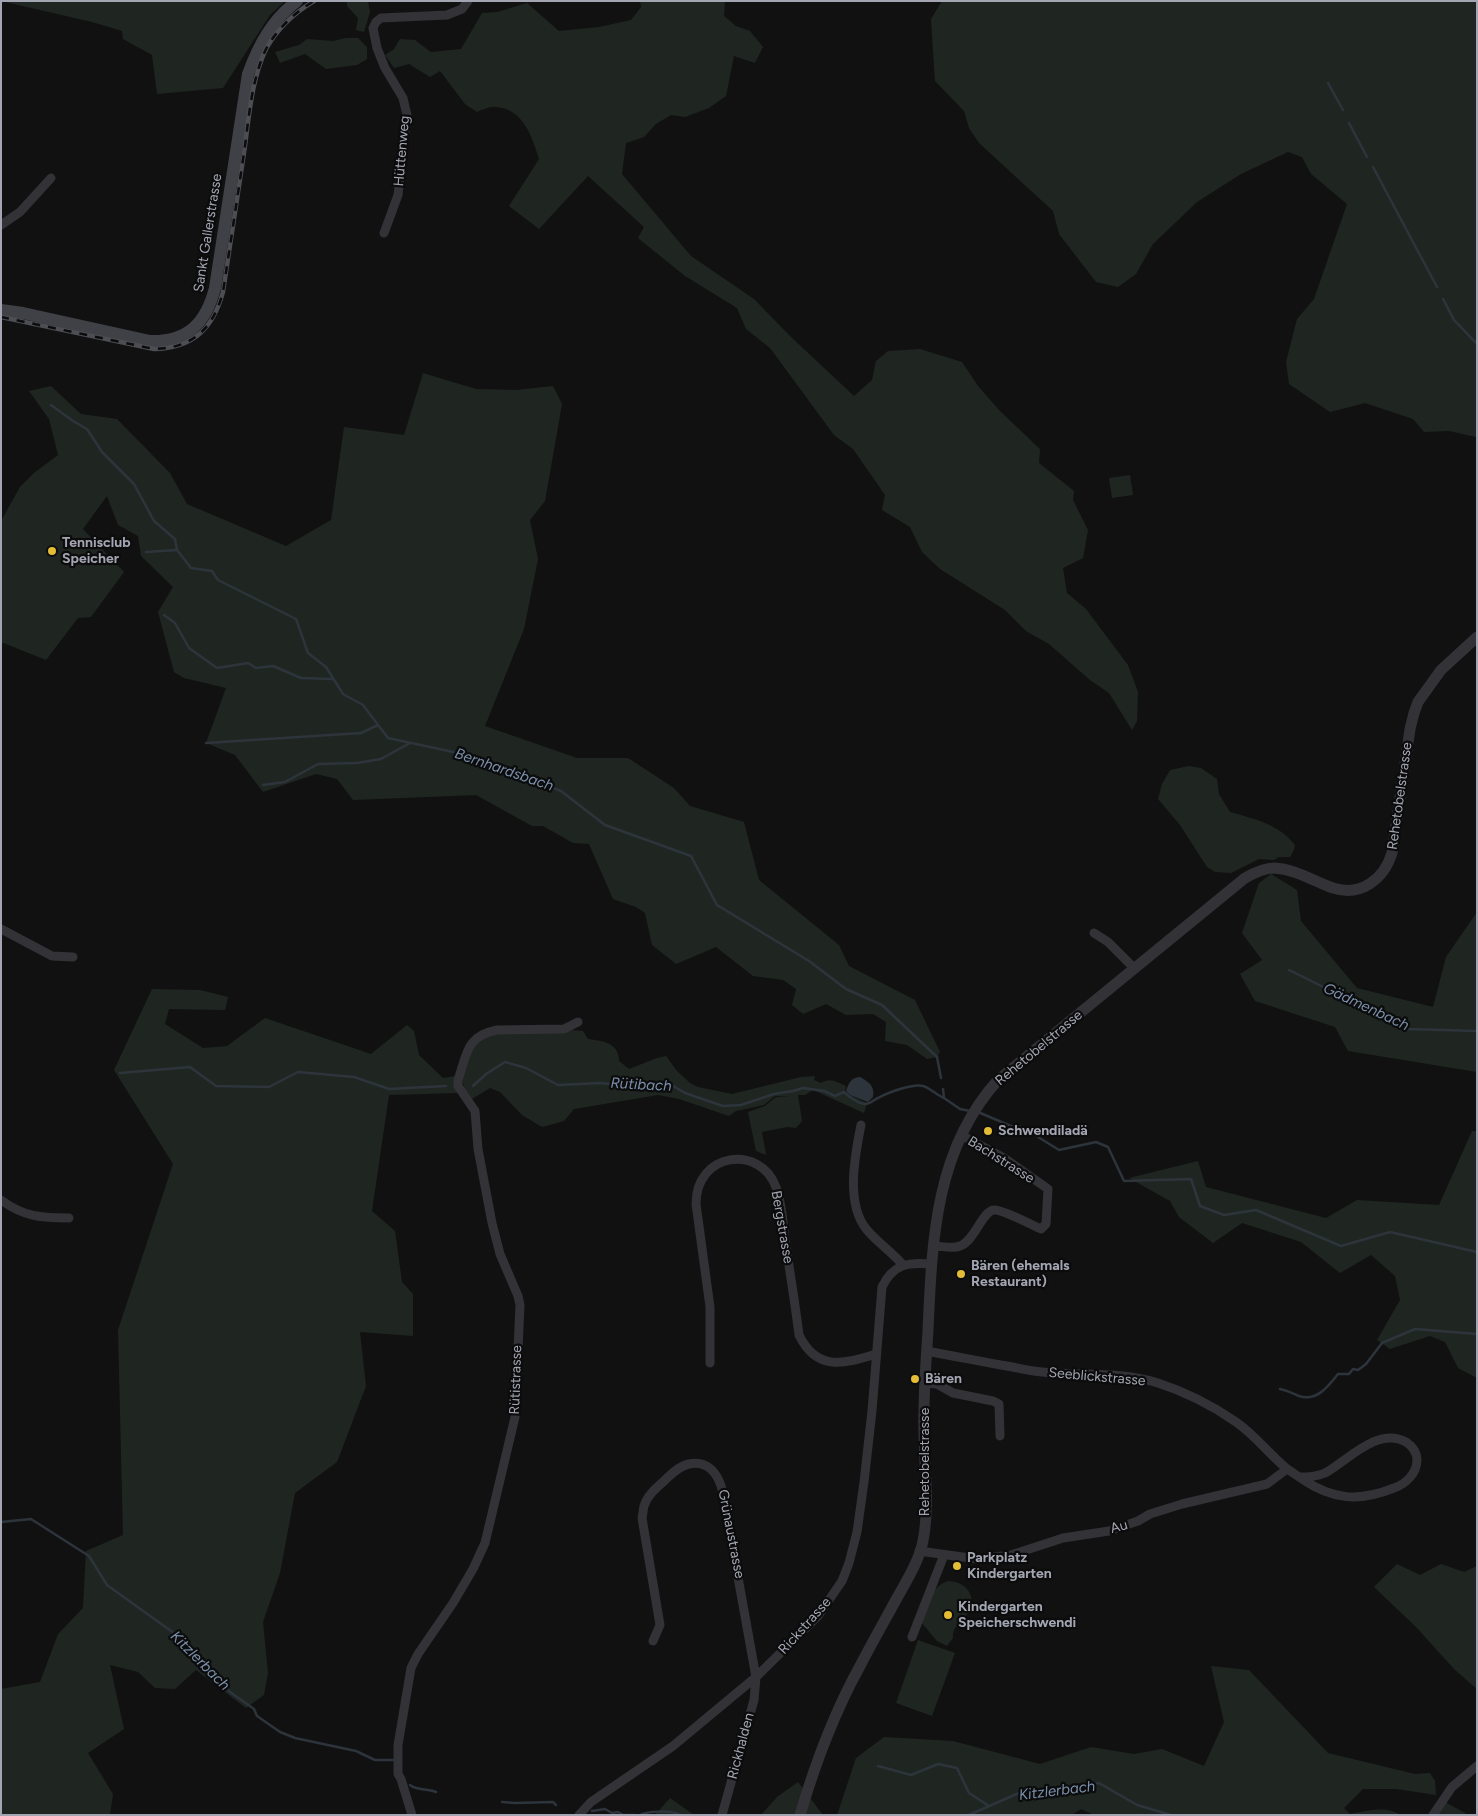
<!DOCTYPE html>
<html>
<head>
<meta charset="utf-8">
<style>
	body { margin:0 }
	#map { position:relative; width:1478px; height:1816px; overflow:hidden; background:#111112; font-family:Figtree,sans-serif }
	canvas { display:block }
	.frame { position:absolute; inset:0; border:2px solid #a3a6b2; pointer-events:none }
</style>
</head>
<body>
<div id="map">
<canvas width="1478" height="1816"></canvas>
<div class="frame"></div>
</div>
<script>
const g = document.querySelector('canvas').getContext('2d');
g.lineJoin = 'round';
function paint(path, color) {
  g.fillStyle = color;
  g.fill(path, 'evenodd');
}
function stroke(path, color, width, dash) {
  g.strokeStyle = color;
  g.lineWidth = width;
  g.lineCap = dash ? 'butt' : 'round';
  g.setLineDash(dash || []);
  g.stroke(path);
}
function write(font, color, halo, rows, align = 'center') {
  g.font = font + ' Figtree,sans-serif';
  g.lineWidth = 4.5;
  g.setLineDash([]);
  g.textBaseline = 'middle';
  g.strokeStyle = halo;
  g.fillStyle = color;
  for (const [text, x, y, turn = 0] of rows) {
    g.save();
    g.translate(x, y);
    g.rotate((+turn || 0) * Math.PI / 180);
    g.textAlign = isNaN(turn) ? turn : align;
    if (halo) g.strokeText(text, 0, 0);
    g.fillText(text, 0, 0);
    g.restore();
  }
}
const green = new Path2D(`
	M1,1H285L270,15L223,88L157,94L152,55L123,39L122,31L92,22Z
	M347,1H368L370,12L364,32L356,30L358,18L347,6Z
	M640,1H725L724,16L736,26L750,31L763,47L755,63L734,56L726,96L709,108L685,117L671,115L656,124L644,137L626,143L622,174L691,256L754,299L790,336L854,396L872,380L876,361L888,351L920,349L962,362L978,386L1000,411L1040,449L1039,463L1074,491L1073,500L1088,530L1083,558L1063,568L1067,593L1086,609L1128,665L1138,692L1137,721L1132,730L1109,693L1090,680L1049,644L1026,631L1005,610L940,569L922,552L910,527L882,510L885,495L853,449L834,435L770,348L746,329L737,308L685,276L638,238L644,227L588,176L539,229L509,206L539,159C532,136 523,109 496,107C490,106 482,110 477,112L465,104L440,71L430,77L409,64L394,68L385,55L394,49L400,39L415,40L431,52L461,49L482,13L497,12L527,3L559,31L599,27L631,20L641,7Z
	M942,1H1477V439L1476,437L1449,431L1424,432L1413,419L1365,403L1330,412L1289,384L1286,362L1297,319L1314,299L1347,204L1311,174L1302,157L1288,152L1241,174L1197,202L1153,244L1136,274L1118,287L1096,282L1059,234L1053,211L979,143L969,128L964,111L935,81L931,19Z
	M346,38H358L367,47V59L357,65L326,69L305,54L280,63L275,52L299,45L307,39L333,41Z
	M423,373L476,389L516,390L553,386L562,404L545,501L530,520L538,559L524,629L485,726L577,758H628L674,788L690,806L744,822L759,880L839,945L849,966L915,1000L940,1052L937,1057L927,1059L907,1045L885,1041L886,1022L873,1014L846,1015L826,1004L803,1014L792,1005L796,989L783,980L753,976L716,947L676,964L652,945L645,913L636,907L613,899L589,844L573,843L543,826H532L476,795L353,800L337,779L316,774L263,792L235,755L206,743L226,688L184,678L174,672L158,612L173,587L141,556L138,536L118,525L107,496L83,529L124,572L91,617L78,618L46,660L1,642V521L20,487L34,473L58,455L49,419L29,391L51,386L81,414L117,419L170,473L187,504L286,546L331,520L344,427L404,435Z
	M1130,475L1133,495L1112,498L1109,478Z
	M1189,766L1201,768L1217,779L1219,794L1230,812C1254,819 1279,824 1295,845L1294,850L1290,857H1279L1274,860L1259,859L1231,873L1215,872L1207,867L1180,825L1158,799L1162,784L1170,770Z
	M1271,874L1297,890L1301,921L1357,988L1433,1007L1446,957L1477,912V1072L1348,1051L1335,1027L1255,1001L1240,974L1262,960L1242,933L1259,883Z
	M152,989L200,990L228,997L225,1010L169,1009L165,1024L203,1048L227,1046L265,1018L371,1054L407,1025L414,1031L419,1055L443,1078L455,1076L458,1093L389,1095L372,1211L395,1231L402,1282L413,1294V1336L360,1332L366,1386L337,1462L295,1493L280,1573L263,1622L268,1673L264,1695L246,1708L196,1670L175,1689L155,1688L138,1672L110,1665L124,1729L88,1753L113,1794L110,1815H1V1689L40,1682L58,1634L83,1608L86,1551L123,1535L118,1330L173,1164L114,1070Z
	M572,1030L583,1031L588,1039C602,1041 619,1042 619,1061L629,1069L657,1058L666,1056L677,1071L690,1083L698,1087L732,1094L801,1077L815,1076L814,1080L821,1083C830,1077 837,1082 846,1086L845,1091L850,1095L867,1103L864,1113L813,1090L805,1095H798L802,1121L796,1128L787,1127L762,1132L766,1155L756,1151L748,1112L765,1106L776,1097L790,1096H775L764,1105L736,1111L729,1116L679,1099L658,1095L574,1109L564,1121L542,1127L522,1115L500,1092L490,1088L472,1099C460,1083 461,1081 468,1061C470,1054 472,1046 478,1041C489,1028 553,1033 572,1030Z
	M1472,1131H1477V1378L1458,1368L1445,1342L1430,1336L1390,1349L1377,1340L1400,1300L1395,1276L1371,1255L1340,1273L1301,1242L1242,1223L1213,1243L1179,1217L1170,1201L1129,1178L1198,1161L1206,1187L1326,1218L1357,1200L1439,1205Z
	M1397,1564L1420,1575L1441,1564L1464,1572L1477,1566V1689L1454,1669L1416,1627L1374,1587Z
	M948,1581C965,1581 977,1595 969,1611C964,1622 952,1625 953,1638L947,1646L937,1641L921,1622C927,1606 930,1587 948,1581Z
	M918,1640L955,1653L932,1716L896,1703Z
	M1211,1666L1249,1670L1328,1753L1415,1774L1430,1773L1435,1781L1436,1795L1396,1789H1363L1344,1808L1350,1814C1366,1811 1387,1805 1400,1815H1094L1081,1809L1072,1815H837L856,1758L884,1737L953,1741L1040,1764L1091,1747L1134,1754L1162,1749L1204,1766L1224,1722Z
	M798,1782L823,1815H761L777,1797Z
	M670,1798L694,1815H655Z
	M1445,1802L1465,1813V1815H1436Z`);
const water = new Path2D(`
	M860,1077C869,1082 875,1086 873,1097L868,1102L850,1095L846,1091C849,1082 851,1078 860,1077Z`);
const stream = new Path2D(`
	M1328,83L1343,110
	M1349,123L1367,157
	M1373,167L1437,287
	M1443,299L1454,320L1477,344
	M51,405L73,421L87,429L102,452L134,484L154,521L175,539L177,550L191,568L212,571L218,580L296,619L308,653L326,667L343,694L363,705L388,738L472,756L561,791L605,825L691,856L717,905L809,961L846,989L882,1005L937,1057L941,1078
	M146,552L177,550
	M164,615L175,623L189,648L217,668L248,663L256,668L273,666L301,678L332,679
	M206,743L361,733L378,725
	M263,785L285,782L318,764L357,763L381,759L410,743
	M1289,970L1408,1029L1477,1031
	M120,1073L190,1067L216,1086L269,1087L298,1072L354,1077L389,1089L446,1086
	M473,1086L486,1074L505,1062L526,1068L558,1085L601,1083L639,1088L670,1084L685,1093L723,1106L741,1105L774,1094L793,1091L803,1088L824,1091L835,1096L844,1092C849,1097 858,1103 864,1104C870,1105 873,1100 878,1098C887,1093 913,1083 923,1086C930,1088 937,1095 944,1098
	M943,1089L944,1098L960,1109L970,1111
	M978,1112L1011,1126L1022,1127L1059,1150L1096,1142L1108,1147L1124,1181L1191,1179L1200,1206L1224,1215L1256,1210L1341,1246L1390,1232L1477,1252
	M1280,1389C1286,1390 1292,1393 1299,1396C1316,1402 1328,1387 1338,1374H1349L1353,1369L1358,1370L1366,1364L1382,1343L1415,1329L1477,1334
	M1,1522L31,1519L89,1556L107,1585L178,1636L230,1692L254,1709L257,1716L280,1732L295,1738L356,1751L375,1760H393
	M878,1766L911,1775L938,1764L957,1768L969,1793L989,1806
	M410,1785C417,1791 427,1788 436,1792
	M502,1802L515,1803L553,1802L556,1805
	M592,1811L605,1809L612,1813L618,1812L623,1815H634
	M640,1815C647,1811 672,1810 680,1815
	M969,1815L1019,1793L1099,1783L1137,1805L1171,1815`);
const minor = new Path2D(`
	M1,225L20,212L51,178
	M384,233L398,195L407,115L403,98L385,68L377,48L373,28L376,22L381,18L447,15L462,9L468,1
	M1,929L52,956L73,957
	M1094,933L1108,942L1134,968
	M861,1125C855,1155 845,1204 867,1230C878,1243 892,1252 903,1265
	M1,1200C24,1217 42,1218 69,1218
	M933,1246C941,1246 953,1249 960,1246C975,1241 982,1211 994,1210C1002,1209 1032,1225 1041,1229L1046,1224L1048,1189L1004,1158L961,1135
	M927,1351C951,1356 976,1360 1001,1365C1015,1367 1028,1371 1042,1372C1081,1376 1121,1371 1158,1383C1186,1392 1213,1406 1236,1422C1255,1435 1269,1454 1286,1468C1291,1472 1297,1475 1302,1479C1333,1500 1359,1502 1394,1488C1406,1484 1417,1473 1417,1460C1417,1452 1412,1446 1406,1442C1378,1426 1347,1461 1325,1473C1316,1477 1308,1477 1299,1477
	M710,1363V1307L696,1204C696,1152 760,1144 776,1187C782,1203 783,1222 785,1240C790,1272 795,1303 799,1335C817,1372 844,1364 876,1354
	M925,1383L937,1384L953,1393L993,1401L999,1404L1000,1436
	M919,1551L977,1559L1011,1555L1063,1538L1109,1531L1138,1521L1150,1514L1182,1504L1267,1484L1287,1469
	M912,1637L944,1555
	M653,1641L660,1625L642,1518C643,1514 643,1510 644,1506C647,1496 655,1489 663,1482C670,1475 679,1466 689,1464C708,1460 718,1474 722,1489L756,1677L754,1700L722,1815
	M412,1815L401,1779L398,1774V1745L411,1668L418,1654L453,1603L473,1569L485,1543L515,1417L520,1305L518,1296L500,1254L492,1223L478,1149L475,1111L458,1086V1080C467,1054 466,1036 497,1030L564,1029L578,1022
	M579,1815L591,1802L673,1746L756,1677L818,1616L842,1581L849,1563L857,1532L864,1482L872,1411L882,1287C893,1264 908,1262 931,1264
	M1433,1815L1452,1787L1477,1766`);
const tertiary = new Path2D(`
	M800,1815C815,1764 834,1713 860,1666C872,1643 885,1620 897,1598C907,1580 919,1561 923,1541C930,1505 924,1468 924,1431C923,1398 926,1364 928,1330C932,1241 935,1149 998,1080L1245,878C1254,873 1264,868 1274,868C1296,869 1313,881 1333,888C1361,897 1384,879 1392,853L1410,729L1414,713L1418,702L1441,670L1477,637`);
const secondary = new Path2D(`
	M1,310L23,313L150,341C188,342 206,323 215,288L248,74C259,44 272,20 297,1`);
const rail = new Path2D(`
	M1,317L154,349C193,348 213,329 223,292C230,246 237,200 244,153C249,118 251,81 266,49C277,29 294,13 314,1`);
const markers = [
	[52,551,5,"#e5bc36"],
	[988,1131,5,"#e5bc36"],
	[961,1274,5,"#e5bc36"],
	[915,1379,5,"#e5bc36"],
	[957,1566,5,"#e5bc36"],
	[948,1615,5,"#e5bc36"]
];
const streetNames = [
	["Hüttenweg",402,151,-85],
	["Sankt Gallerstrasse",208,233,-81],
	["Rehetobelstrasse",1400,796,-82],
	["Rehetobelstrasse",1039,1048,-40],
	["Bachstrasse",1001,1160,32],
	["Bergstrasse",782,1227,80],
	["Seeblickstrasse",1097,1377,5],
	["Rütistrasse",516,1380,-88],
	["Rehetobelstrasse",925,1462,-90],
	["Au",1119,1527,-16],
	["Grünaustrasse",731,1534,79],
	["Rickstrasse",805,1626,-48],
	["Rickhalden",741,1746,-75]
];
const poiNames = [
	["Tennisclub",62,543],
	["Speicher",62,559],
	["Schwendiladä",998,1131],
	["Bären (ehemals",971,1266],
	["Restaurant)",971,1282],
	["Bären",925,1379],
	["Parkplatz",967,1558],
	["Kindergarten",967,1574],
	["Kindergarten",958,1607],
	["Speicherschwendi",958,1623]
];
const waterNames = [
	["Bernhardsbach",504,770,19],
	["Gädmenbach",1366,1007,25],
	["Rütibach",641,1085,3],
	["Kitzlerbach",200,1661,45],
	["Kitzlerbach",1057,1791,-7]
];
paint(green, '#1f2621');
paint(water, '#2d343c');
stroke(stream, '#2d343c', 2.5);
stroke(minor, '#323237', 9);
stroke(tertiary, '#323237', 11);
stroke(secondary, '#404147', 12);
stroke(rail, '#4d4e54', 4.5);
stroke(rail, '#0c0c0d', 2.5, [8]);
for (const [x, y, r, color] of markers) {
  const dot = new Path2D();
  dot.arc(x, y, r, 0, 2 * Math.PI);
  g.fillStyle = color;
  g.fill(dot);
  stroke(dot, '#0c0c0d', 2);
}
write('14px', '#a3a6b2', '#0c0c0d', streetNames);
write('bold 14px', '#a3a6b2', '#0c0c0d', poiNames, 'left');
write('italic 15px', '#7b90ab', '#0c0c0d', waterNames);
</script>
</body>
</html>
